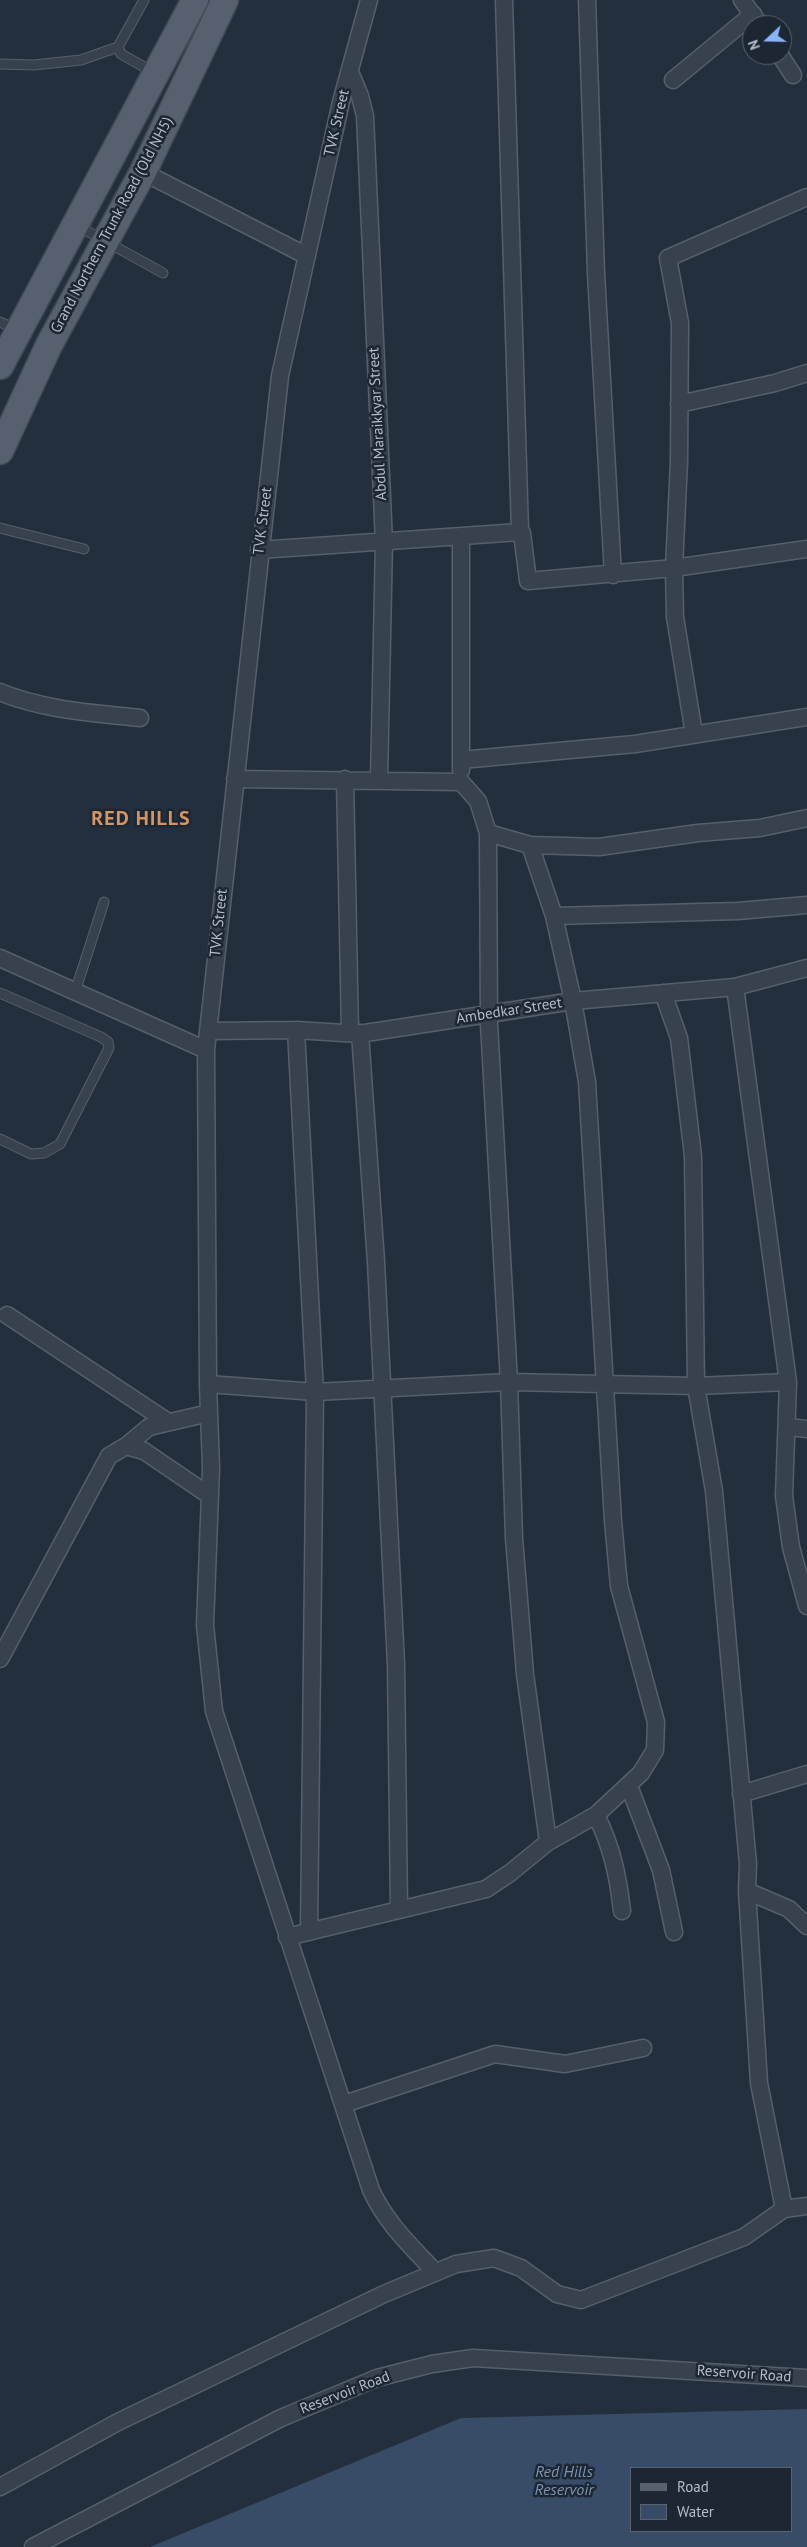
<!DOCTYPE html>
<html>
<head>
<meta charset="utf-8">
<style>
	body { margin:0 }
	#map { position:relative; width:807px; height:2547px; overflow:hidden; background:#242f3e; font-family:"PT Sans",sans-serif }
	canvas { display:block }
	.legend { position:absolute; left:630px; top:2467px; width:162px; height:65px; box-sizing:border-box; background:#1d2633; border:1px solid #59626f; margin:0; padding:6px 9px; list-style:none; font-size:15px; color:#b4bcc9 }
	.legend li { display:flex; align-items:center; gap:10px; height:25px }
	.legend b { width:25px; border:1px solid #59626f }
	.north { position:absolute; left:742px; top:15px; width:50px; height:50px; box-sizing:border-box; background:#1d2633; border:1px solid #59626f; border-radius:50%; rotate:249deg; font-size:14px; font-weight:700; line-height:20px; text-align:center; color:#b4bcc9 }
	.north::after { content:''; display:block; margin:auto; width:18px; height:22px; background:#8ab4f8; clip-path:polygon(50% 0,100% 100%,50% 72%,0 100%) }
</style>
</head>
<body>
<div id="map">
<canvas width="807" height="2547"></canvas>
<ul class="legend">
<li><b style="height:6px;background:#56606e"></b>Road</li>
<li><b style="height:14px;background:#394c67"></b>Water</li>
</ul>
<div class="north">N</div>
</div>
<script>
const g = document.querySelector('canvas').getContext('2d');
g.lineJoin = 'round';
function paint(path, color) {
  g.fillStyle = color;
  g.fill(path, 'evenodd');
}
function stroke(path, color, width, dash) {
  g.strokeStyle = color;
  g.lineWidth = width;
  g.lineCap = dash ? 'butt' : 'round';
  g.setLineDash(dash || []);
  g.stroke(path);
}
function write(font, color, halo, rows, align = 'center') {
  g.font = font + ' "PT Sans",sans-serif';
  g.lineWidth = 5;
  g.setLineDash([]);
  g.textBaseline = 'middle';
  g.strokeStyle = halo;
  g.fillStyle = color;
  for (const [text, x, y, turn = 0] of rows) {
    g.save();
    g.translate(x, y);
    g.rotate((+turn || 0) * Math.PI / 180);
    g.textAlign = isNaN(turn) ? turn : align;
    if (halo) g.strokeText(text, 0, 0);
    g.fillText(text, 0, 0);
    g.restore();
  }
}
const water = new Path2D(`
	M807,2409V2547H150L461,2418ZM631,2468H791V2531H631Z`);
const lane = new Path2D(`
	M144,0L118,47L121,54L153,72
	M0,64L34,65L81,60L118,47
	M78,226L163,273
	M0,322L18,330
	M0,528L84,549
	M75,992L104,902
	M0,993L101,1037L108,1042L109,1048L60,1144L44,1153L31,1154L0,1139`);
const street = new Path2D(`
	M369,0L341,102L280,376L206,1050L208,1384L211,1468L205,1625L214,1711L371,2190C386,2223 411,2246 435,2272
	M504,0L520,532L522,533L528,581L674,568L807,549
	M587,0L596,273L613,575
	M742,0L760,25
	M780,55L793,75
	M350,72L360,96L365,116L384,542L379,780
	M673,80L753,14
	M143,172L307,256
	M679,404L775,383L807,373
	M259,550L520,532
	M0,692C43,710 94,713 140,718
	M694,734L675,617L674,568L679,461L680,323L668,258L807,197
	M461,760L635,744L807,717
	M461,770V537
	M235,779L461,782L478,801L488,833L489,1024L509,1382L514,1538L525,1674L548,1842
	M345,779L350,1033
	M488,833L530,845L599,847L698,833L760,828L807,818
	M554,916L738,911L807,905
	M0,958L206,1050
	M735,987L788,1382L784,1496L791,1547L807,1606
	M663,993L679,1038L693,1156L696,1386L714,1491L748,1864L747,1891L759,2083L784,2209
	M296,1030L315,1392L309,1932
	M208,1031L296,1030L359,1034L573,1001L735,987L807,968
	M360,1033L376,1262L396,1664L399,1910
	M7,1315L168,1422
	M208,1384L315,1392L509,1382L696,1386L788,1382
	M788,1427L807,1429
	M126,1446L149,1427L209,1413
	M0,1659L109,1456L126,1446L144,1451L210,1496
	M629,1786L661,1870L674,1932
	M741,1794L807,1774
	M596,1815C612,1847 618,1876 622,1911
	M747,1891L789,1909L807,1926
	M287,1937L486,1889L510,1873L548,1842L596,1815L641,1773L655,1750L656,1722L619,1586L613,1521L587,1082L573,1001L554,916L530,845
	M344,2104L495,2054L565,2064L643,2048
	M0,2487L118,2422L384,2294L456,2264L494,2258L521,2268L557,2294L581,2300L744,2237L784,2209L807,2206
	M33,2547L281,2418L377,2378L432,2364L473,2358L807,2378`);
const primary = new Path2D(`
	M0,366L195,0
	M0,451L49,345L143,172L225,0`);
const streetNames = [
	["TVK Street",337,123,-77],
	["Grand Northern Trunk Road (Old NH5)",112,225,-62],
	["Abdul Maraikkyar Street",378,424,-93],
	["TVK Street",263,521,-83],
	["TVK Street",219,923,-84],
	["Ambedkar Street",509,1011,-9],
	["Reservoir Road",744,2374,4],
	["Reservoir Road",345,2393,-21]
];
const waterNames = [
	["Red Hills",564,2472],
	["Reservoir",564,2490]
];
const districtNames = [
	["RED HILLS",141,819]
];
paint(water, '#394c67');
stroke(lane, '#565f6c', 11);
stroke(street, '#565f6c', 19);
stroke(primary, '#414a57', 29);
stroke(lane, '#38414e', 9);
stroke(street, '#38414e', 16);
stroke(primary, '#56606e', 26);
write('15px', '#b4bcc9', '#1d2633', streetNames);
write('italic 16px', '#7c92b1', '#1d2633', waterNames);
g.letterSpacing = '1px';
write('bold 20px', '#d59563', '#1d2633', districtNames);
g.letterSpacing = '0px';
</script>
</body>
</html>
